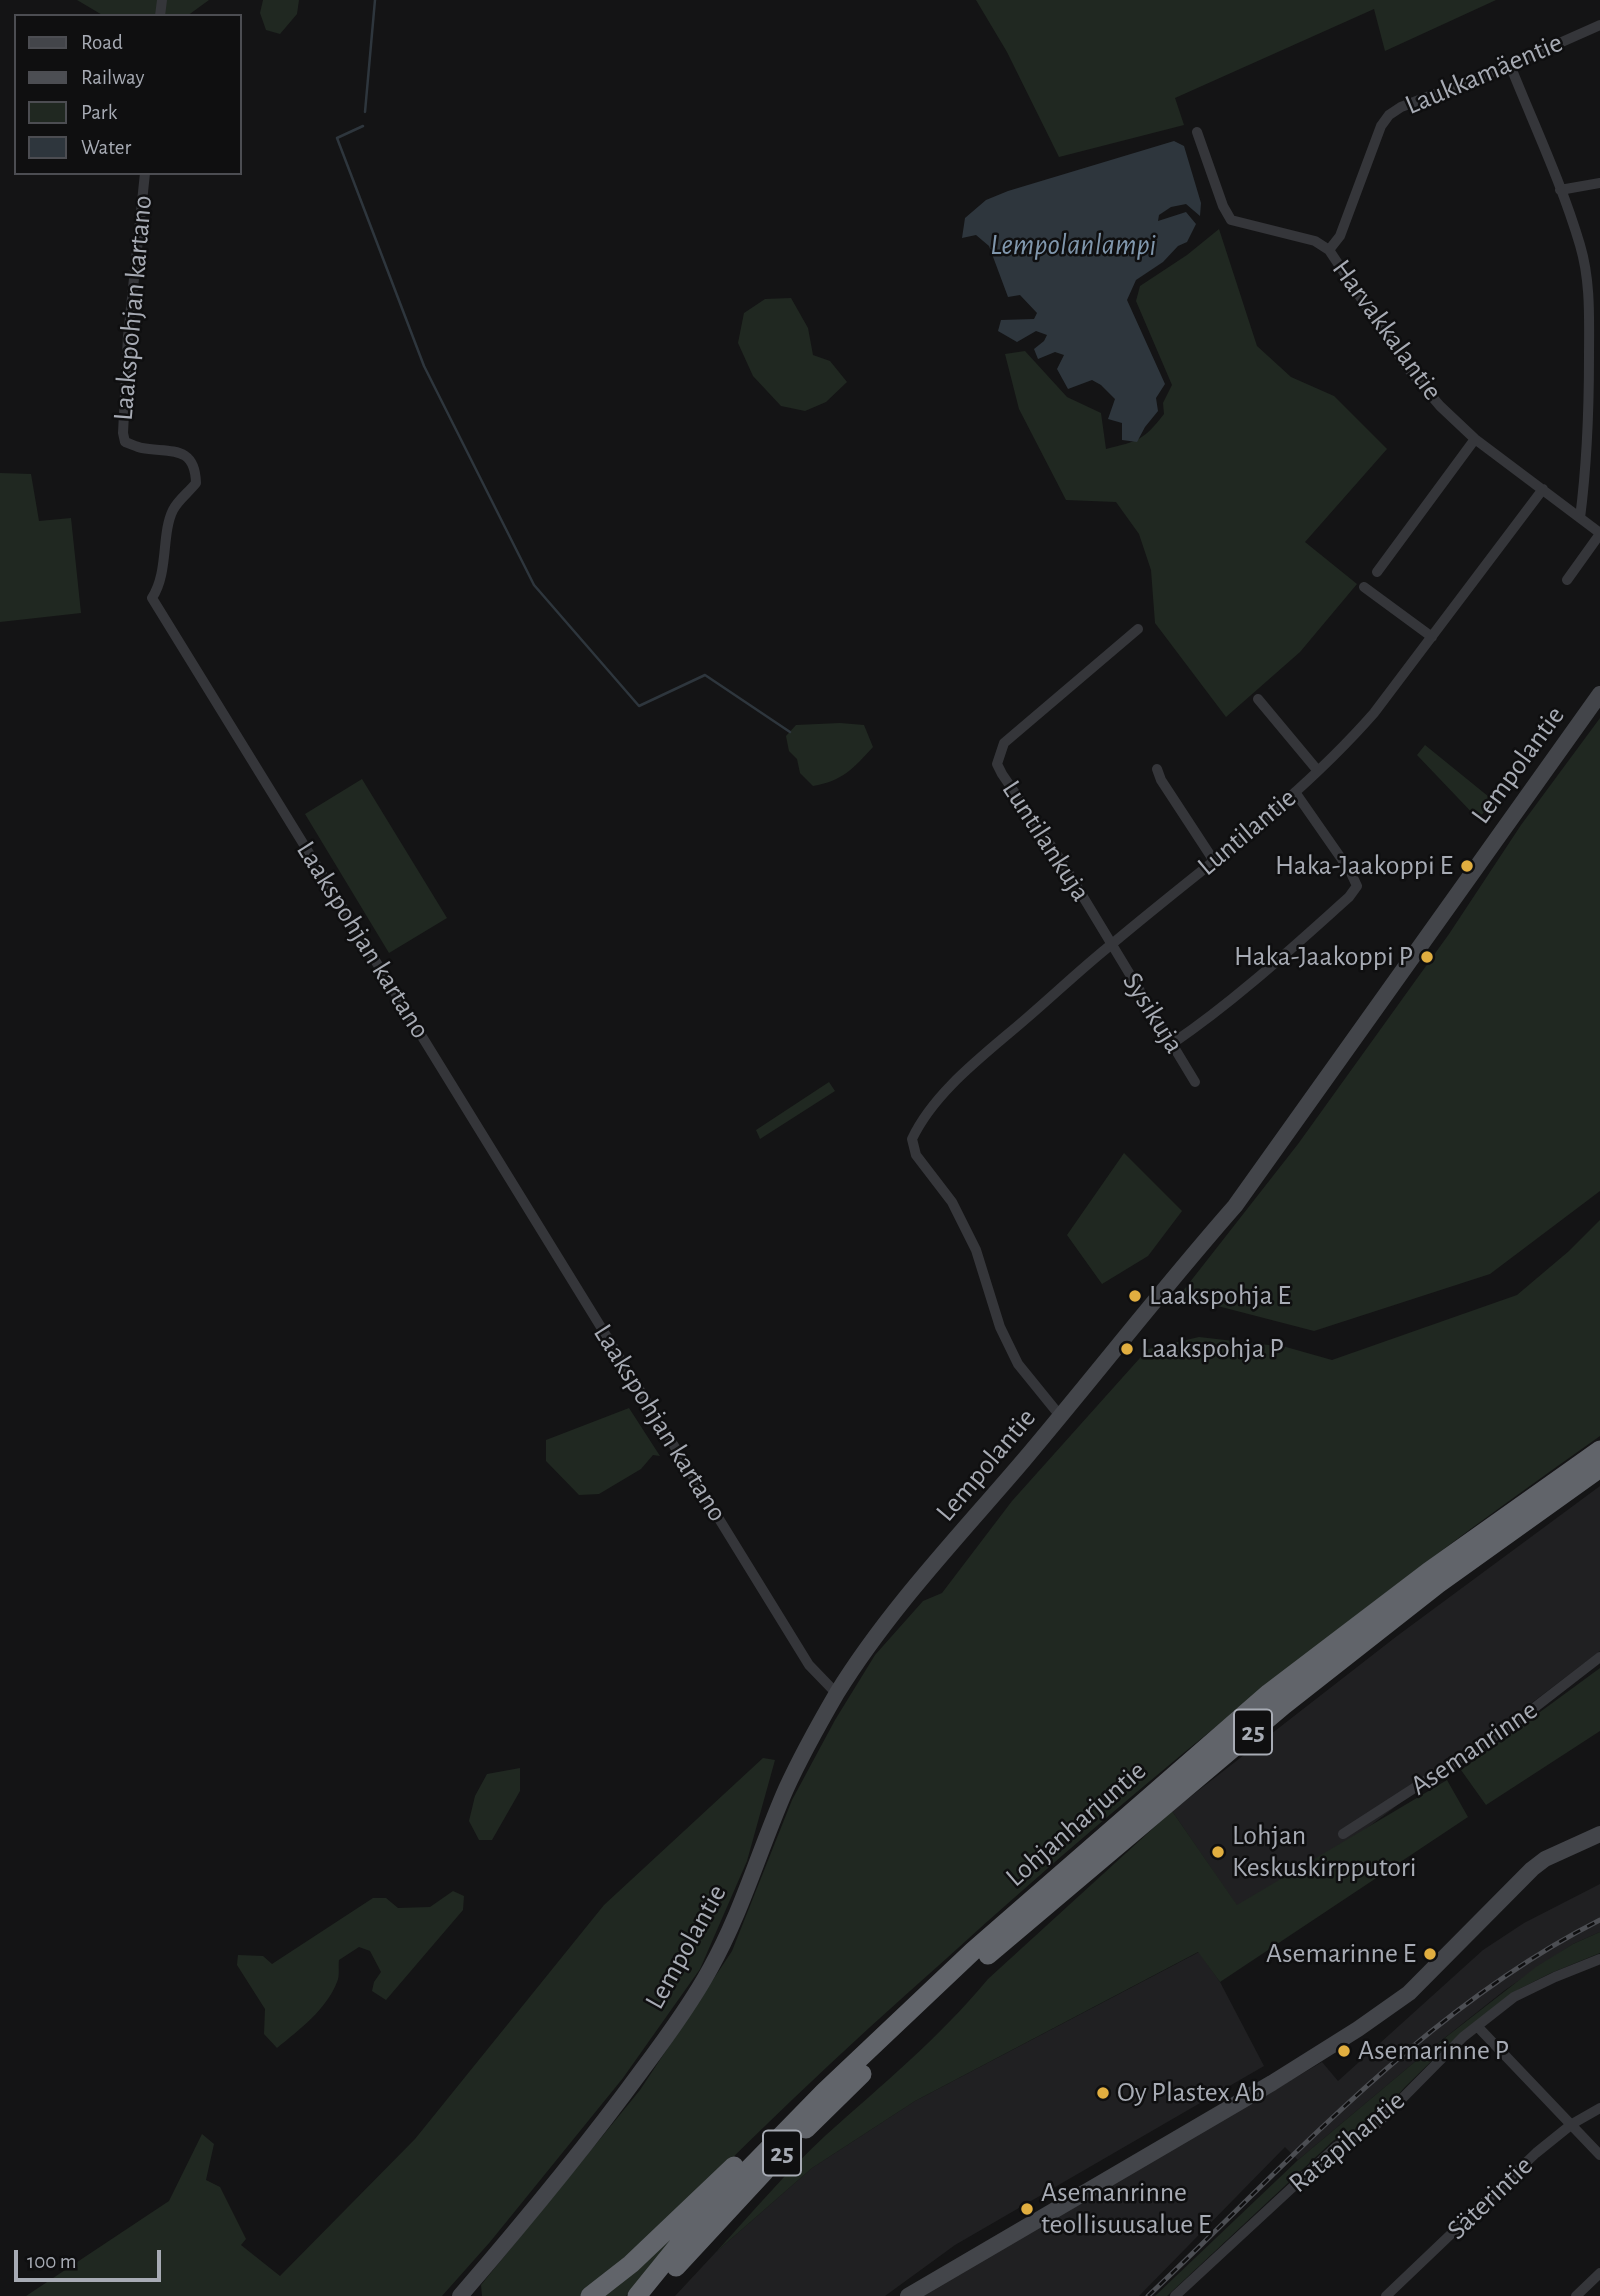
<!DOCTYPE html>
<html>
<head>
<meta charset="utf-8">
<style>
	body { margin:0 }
	#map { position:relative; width:1600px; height:2296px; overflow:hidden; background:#141415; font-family:"Alegreya Sans",sans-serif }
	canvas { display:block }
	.legend { position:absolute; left:14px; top:14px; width:228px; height:161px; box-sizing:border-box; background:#0f0f10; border:2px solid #4c4d52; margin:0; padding:9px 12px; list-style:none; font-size:21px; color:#a7abb4 }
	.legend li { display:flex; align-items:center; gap:14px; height:35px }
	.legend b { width:35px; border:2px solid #4c4d52 }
	.scale { position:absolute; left:14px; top:2250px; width:147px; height:32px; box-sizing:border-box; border:4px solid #a7abb4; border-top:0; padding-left:9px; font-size:21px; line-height:24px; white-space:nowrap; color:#a7abb4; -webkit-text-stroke:5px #0f0f10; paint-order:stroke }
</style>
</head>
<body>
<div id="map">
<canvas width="1600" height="2296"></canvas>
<ul class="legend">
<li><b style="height:9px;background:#43454a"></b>Road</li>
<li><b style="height:9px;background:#4c4e53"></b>Railway</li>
<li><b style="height:19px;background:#202821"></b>Park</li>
<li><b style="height:19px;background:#2e363d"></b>Water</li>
</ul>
<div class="scale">100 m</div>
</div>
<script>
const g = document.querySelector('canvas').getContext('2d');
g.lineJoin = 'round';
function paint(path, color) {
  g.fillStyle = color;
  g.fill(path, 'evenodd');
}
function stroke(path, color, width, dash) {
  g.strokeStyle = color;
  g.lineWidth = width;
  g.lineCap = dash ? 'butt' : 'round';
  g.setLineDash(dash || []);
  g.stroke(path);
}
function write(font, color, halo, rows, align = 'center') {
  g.font = font + ' "Alegreya Sans",sans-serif';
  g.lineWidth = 5;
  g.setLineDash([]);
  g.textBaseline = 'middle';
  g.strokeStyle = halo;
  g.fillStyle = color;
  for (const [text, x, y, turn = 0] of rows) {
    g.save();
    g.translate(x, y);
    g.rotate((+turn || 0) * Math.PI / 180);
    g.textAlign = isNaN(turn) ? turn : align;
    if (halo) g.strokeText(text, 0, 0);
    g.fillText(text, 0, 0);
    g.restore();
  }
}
const built = new Path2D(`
	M1600,1486V1651L1366,1829L1237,1906L1172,1811L1397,1636Z
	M1600,1884V1932L1573,1944L1505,1990L1423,2055L1298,2160L1285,2147L1139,2296H922L1322,2062L1338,2081L1483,1950L1524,1923Z
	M1199,1952L1220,1982L1264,2066L955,2245L885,2296H675L716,2252L812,2168L915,2101Z`);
const green = new Path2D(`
	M77,0H209L187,16H104Z
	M263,0H299L297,14L280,34L266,30L260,13Z
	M976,0H1496L1385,51L1374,9L1175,98L1184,125L1059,157L1007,52Z
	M1219,229L1257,346L1291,377L1334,396L1387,449L1305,542L1357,584L1300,652L1226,717L1155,623L1151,570L1139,534L1116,502L1066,500L1019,409L1005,354L1025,351L1067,397L1101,413L1106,449C1138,441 1143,441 1164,414L1163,403L1172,385L1136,301L1140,286L1187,255Z
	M791,298L808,328L813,355L830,361L847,382L826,402L805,411L781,406L753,376L738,343L744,313L765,299Z
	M0,473L31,474L39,521L71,518L81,613L0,622Z
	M1600,718V1191L1490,1274L1314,1331L1179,1296L1298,1144L1449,934L1521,825Z
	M840,723L864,725L873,747C853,769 842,781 813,786L800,773L797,759L789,751L786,736L796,725Z
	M1425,745L1494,801L1478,819L1417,755Z
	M362,779L447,918L389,953L305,814Z
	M829,1082L835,1091L760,1139L756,1130Z
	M1124,1153L1182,1211L1148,1256L1102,1284L1067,1235Z
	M1600,1220V1436C1372,1596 1153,1771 947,1958C895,2004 843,2051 793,2099C731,2158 672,2219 609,2276L580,2296H482L481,2285L489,2275L640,2090L732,1951L792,1800L835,1720L875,1655L923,1601L942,1593L1012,1501L1148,1349L1199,1337L1286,1347L1332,1360L1517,1295L1569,1251Z
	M629,1408L660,1456L653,1455L641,1469L599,1494L579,1495L546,1461V1440Z
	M1600,1668V1731L1486,1805L1461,1770Z
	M763,1758L775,1760L747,1861L700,1969L623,2078L490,2242L442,2296H26L169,2201L202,2134L214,2144L206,2180L220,2187L246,2239L241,2245L280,2276L415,2139L604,1905Z
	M520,1768V1791L492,1840H479L469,1821L475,1796L487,1774Z
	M1447,1780L1468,1817L1220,1982L1198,1952L915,2101L812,2168L716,2252C752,2213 787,2171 826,2135C882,2085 940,2037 988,1979L1172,1811L1237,1905Z
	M453,1891L464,1896L463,1910L386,2000L372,1991L374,1982L381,1972L370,1951L359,1947L339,1960C338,1967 340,1976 337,1982C326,2010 299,2030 277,2048L264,2034L265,2009L237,1965L238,1955L263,1956L272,1964L373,1898H386L398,1908L430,1907Z
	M1600,1932V1953L1551,1973L1519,1989L1450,2043L1405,2087L1379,2116L1366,2126L1334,2140L1167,2296H1155L1298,2160L1423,2055L1536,1967L1573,1944Z
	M694,2212L626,2296H599Z`);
const water = new Path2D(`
	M1174,141L1184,146L1201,203L1200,216L1186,204L1171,207L1159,215L1158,221L1186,212L1196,224L1187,242L1178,246L1163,262L1136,280L1127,300L1165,384L1156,398L1158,411L1145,427L1137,442L1122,440V423L1108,419L1115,399L1101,385L1092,380L1068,389L1057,369L1064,355L1055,352L1038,359L1034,349L1044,341L1047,335L1036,331L1017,342L998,331L1001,320L1034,319L1037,313L1020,295L1008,297L989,246L976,235L962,238L965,218L986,200L1008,191Z`);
const stream = new Path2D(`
	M365,112L375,0
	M363,126L337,138L424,366L534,585L639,706L705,675L790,732`);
const street = new Path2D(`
	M160,16L162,0
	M1510,65C1534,125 1562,184 1580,245C1591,282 1589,320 1589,357C1589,412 1587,464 1580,518
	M1197,132L1223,206L1231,220L1315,241L1329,250L1406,366L1440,406L1475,439L1600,533
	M145,173L128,336L123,433L125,442C131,444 137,447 142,448C169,453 195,444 196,483C189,492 178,500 173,510C161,534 169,572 152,598L809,1665L837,1694
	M1560,190L1600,183
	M1329,250L1340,236L1381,126L1389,115L1401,107L1510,65L1600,25
	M1377,572L1475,439
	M1567,580L1600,534
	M1364,587L1432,637
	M1138,629L1004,743L997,764L1002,774L1062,862L1195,1082
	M1258,699L1318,771
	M1157,769L1161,780L1214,861
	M1173,1043C1236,1000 1292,948 1349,897L1357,886L1350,871L1295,792
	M1061,1417L1018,1364L1000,1327L976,1250L952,1202L916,1155L912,1139C935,1090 988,1052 1028,1017C1056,993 1083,967 1112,944C1201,869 1297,801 1374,713L1543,489
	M1343,1834L1512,1725L1600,1657
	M1477,2026L1600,2155
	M1175,2296L1336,2147L1376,2125L1463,2037L1514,1997L1555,1977L1600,1959
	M1386,2296L1536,2153L1572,2124L1600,2108
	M1576,2296L1600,2273`);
const secondary = new Path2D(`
	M460,2296C523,2223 585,2148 642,2070C666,2038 691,2004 710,1969C742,1912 760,1848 786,1789C801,1756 819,1724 837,1693C889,1609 959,1536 1023,1461C1094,1377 1162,1289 1235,1206L1600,694
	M908,2296L1272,2083L1358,2029L1409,1993L1532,1869L1545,1859L1600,1834`);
const highway = new Path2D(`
	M988,1955L1284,1705L1438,1584L1600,1468
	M806,2129L862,2074
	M676,2267L765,2171
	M590,2296L631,2264L734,2166
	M637,2296L697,2222L824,2092L973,1951L1269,1693L1428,1572L1600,1450`);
const rail = new Path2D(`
	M1148,2296C1289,2163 1424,2009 1600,1920`);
const markers = [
	[1467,866,7,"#e1ae40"],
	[1427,957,7,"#e1ae40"],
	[1135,1296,7,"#e1ae40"],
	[1127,1349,7,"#e1ae40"],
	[1218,1852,7,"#e1ae40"],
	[1430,1954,7,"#e1ae40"],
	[1344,2051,7,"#e1ae40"],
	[1103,2093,7,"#e1ae40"],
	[1027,2209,7,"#e1ae40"]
];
const shields = [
	[1253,1732,38],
	[782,2153,38]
];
const shieldNames = [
	["25",1253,1732],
	["25",782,2153]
];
const streetNames = [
	["Laukkamäentie",1484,74,-23],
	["Laakspohjan kartano",133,308,-85],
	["Harvakkalantie",1387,330,54],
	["Lempolantie",1518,765,-54],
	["Luntilantie",1247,832,-40],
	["Luntilankuja",1046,841,57],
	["Laakspohjan kartano",363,940,58],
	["Sysikuja",1153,1013,58],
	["Laakspohjan kartano",660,1423,58],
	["Lempolantie",986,1465,-50],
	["Asemanrinne",1474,1748,-34],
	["Lohjanharjuntie",1076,1824,-41],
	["Lempolantie",686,1947,-61],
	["Ratapihantie",1347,2142,-40],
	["Säterintie",1490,2198,-44]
];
const poiNames = [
	["Haka-Jaakoppi E",1453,866,"right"],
	["Haka-Jaakoppi P",1413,957,"right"],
	["Laakspohja E",1149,1296],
	["Laakspohja P",1141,1349],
	["Lohjan",1232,1836],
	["Keskuskirpputori",1232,1868],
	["Asemarinne E",1416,1954,"right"],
	["Asemarinne P",1358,2051],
	["Oy Plastex Ab",1117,2093],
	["Asemanrinne",1041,2193],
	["teollisuusalue E",1041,2225]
];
const waterNames = [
	["Lempolanlampi",1073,245]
];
paint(built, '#202022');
paint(green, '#202821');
paint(water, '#2e363d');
stroke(stream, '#2e363d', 2.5);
stroke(street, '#35363a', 10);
stroke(secondary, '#43454a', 16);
stroke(highway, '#61646a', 19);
stroke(rail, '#4c4e53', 5);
stroke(rail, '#0f0f10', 2.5, [8]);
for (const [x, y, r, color] of markers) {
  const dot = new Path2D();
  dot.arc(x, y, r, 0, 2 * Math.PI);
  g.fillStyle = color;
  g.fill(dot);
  stroke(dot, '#0f0f10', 2.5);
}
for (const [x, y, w] of shields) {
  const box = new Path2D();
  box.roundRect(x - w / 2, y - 22.5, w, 45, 5);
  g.fillStyle = '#0f0f10';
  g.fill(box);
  stroke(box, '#a7abb4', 2);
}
write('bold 26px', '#a7abb4', null, shieldNames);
write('28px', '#a7abb4', '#0f0f10', streetNames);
write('28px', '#a7abb4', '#0f0f10', poiNames, 'left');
write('italic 30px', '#8097ad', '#0f0f10', waterNames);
</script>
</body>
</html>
